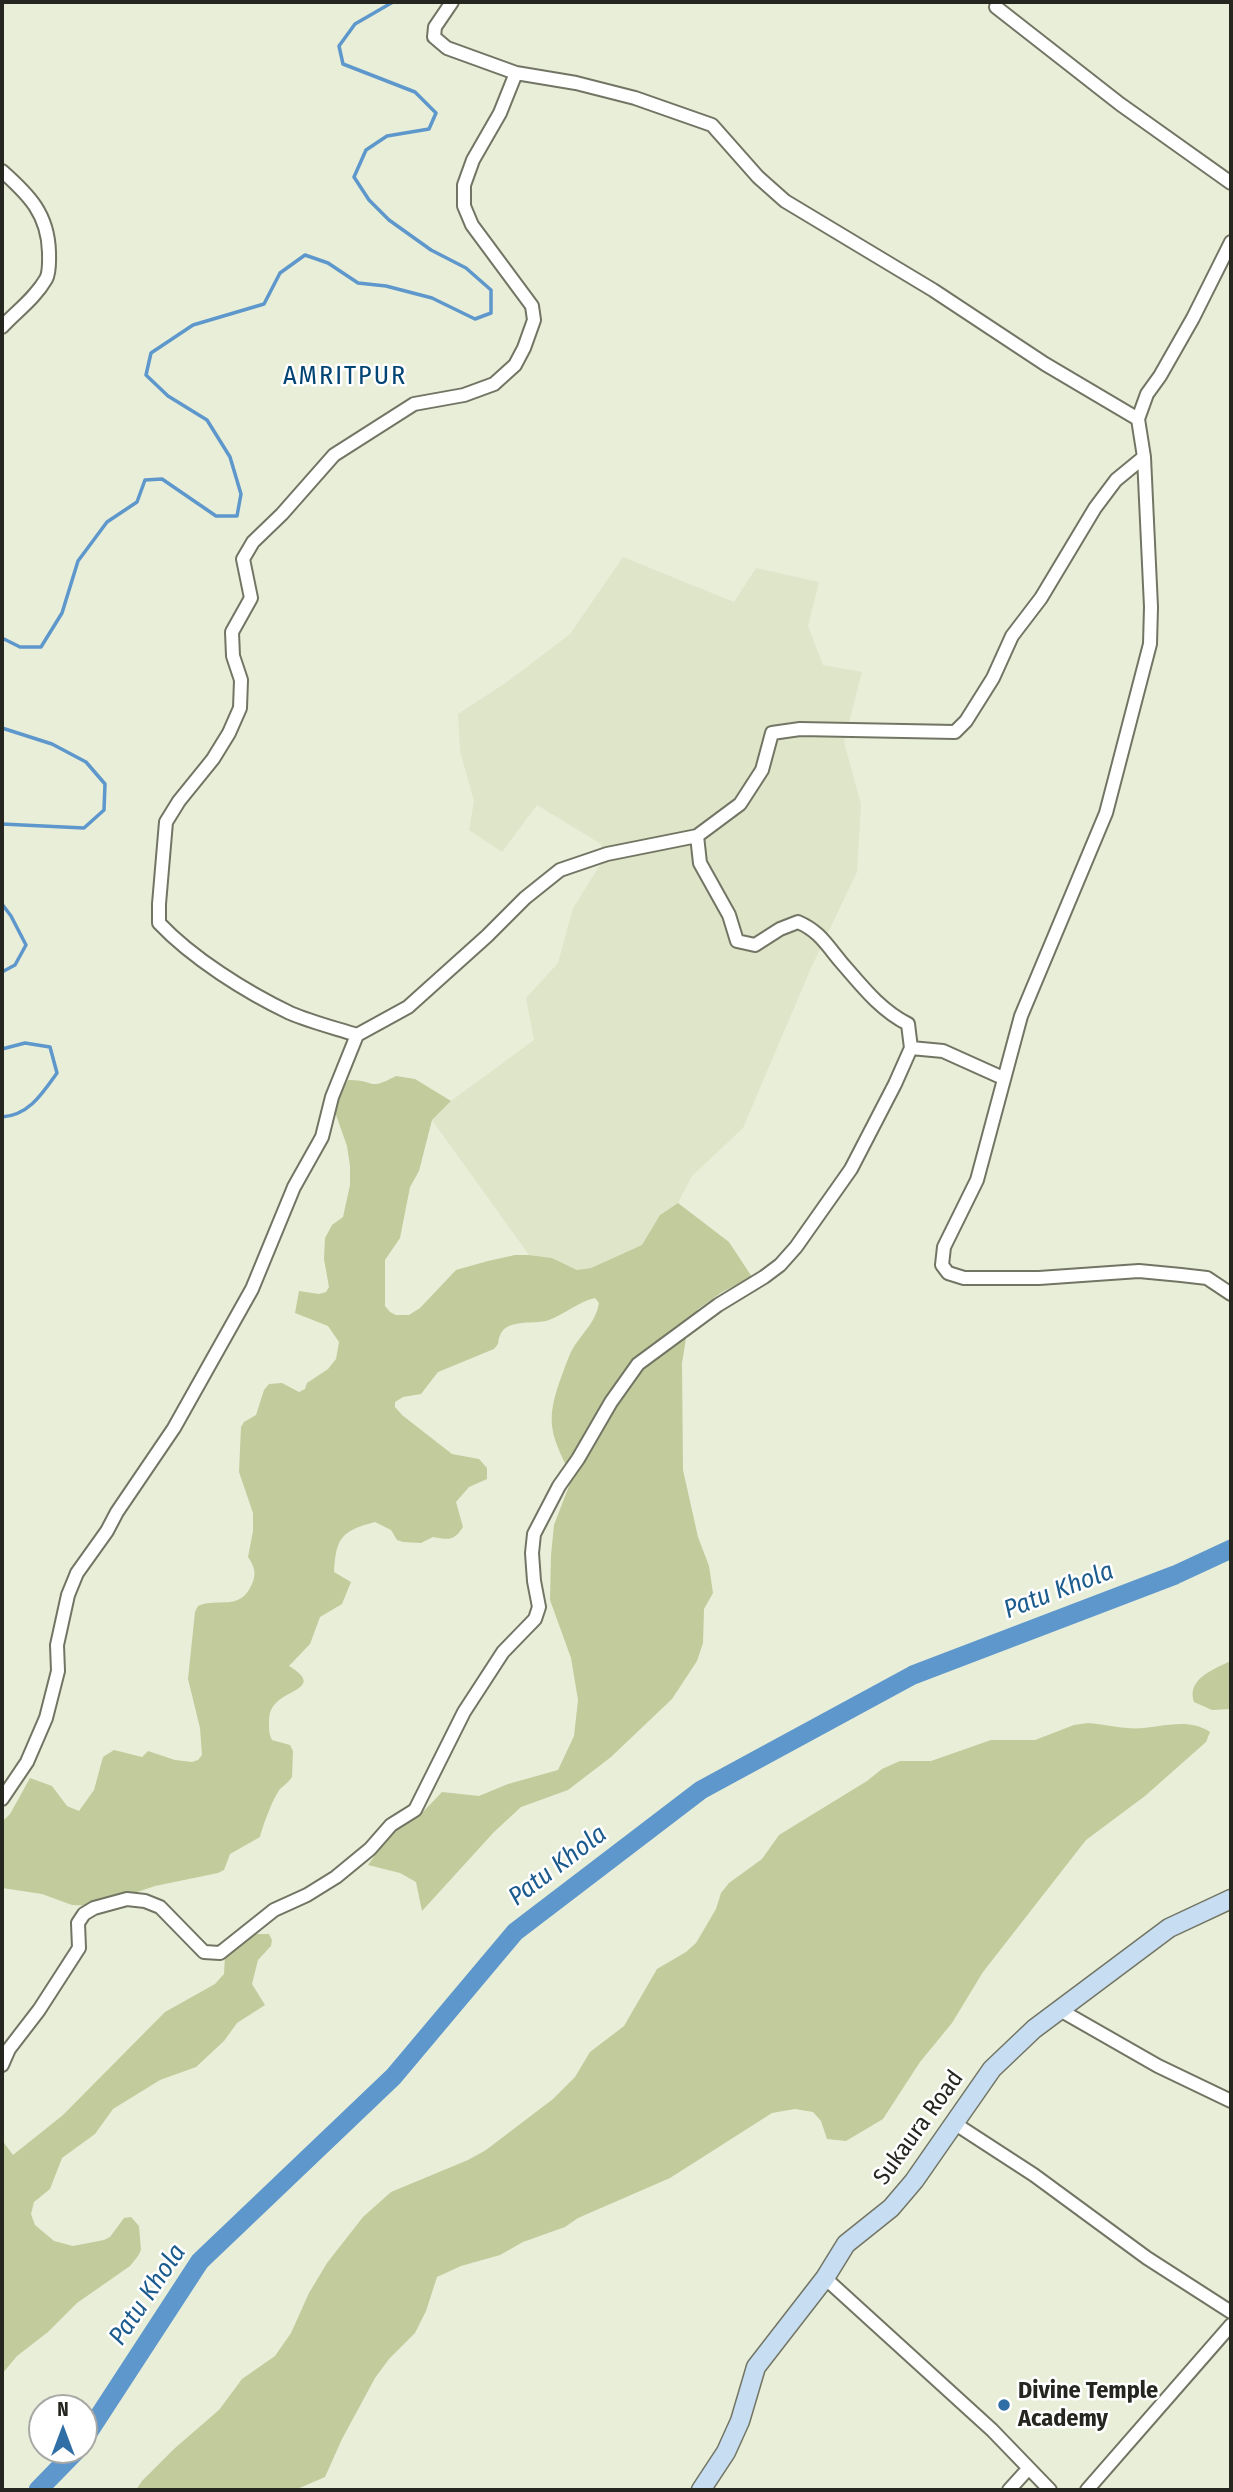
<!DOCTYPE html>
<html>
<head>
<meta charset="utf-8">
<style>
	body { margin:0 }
	#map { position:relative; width:1233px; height:2492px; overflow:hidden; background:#e9eed9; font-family:"Fira Sans Condensed",sans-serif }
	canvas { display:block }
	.frame { position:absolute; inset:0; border:4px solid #25261f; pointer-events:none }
	.north { position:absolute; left:28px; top:2394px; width:70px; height:70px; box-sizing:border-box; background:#fff; border:2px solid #a8a8a5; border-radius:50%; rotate:0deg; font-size:19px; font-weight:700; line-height:28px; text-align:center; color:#25261f }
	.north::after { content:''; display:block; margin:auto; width:24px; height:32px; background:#2f6fa6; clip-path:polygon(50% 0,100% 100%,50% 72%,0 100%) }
</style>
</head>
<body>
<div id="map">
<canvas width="1233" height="2492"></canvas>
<div class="frame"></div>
<div class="north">N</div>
</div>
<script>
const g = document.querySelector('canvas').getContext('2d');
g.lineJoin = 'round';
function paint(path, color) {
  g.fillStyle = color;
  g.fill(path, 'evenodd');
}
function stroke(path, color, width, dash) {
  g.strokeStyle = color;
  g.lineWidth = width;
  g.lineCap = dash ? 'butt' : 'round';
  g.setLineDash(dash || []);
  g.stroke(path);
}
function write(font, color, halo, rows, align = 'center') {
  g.font = font + ' "Fira Sans Condensed",sans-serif';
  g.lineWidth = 5;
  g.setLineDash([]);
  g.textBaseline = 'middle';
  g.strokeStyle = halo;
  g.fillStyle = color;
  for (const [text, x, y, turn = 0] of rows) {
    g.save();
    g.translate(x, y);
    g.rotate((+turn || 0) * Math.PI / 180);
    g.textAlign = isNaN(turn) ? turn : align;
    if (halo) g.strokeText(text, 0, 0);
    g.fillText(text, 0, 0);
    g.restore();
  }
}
const built = new Path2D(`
	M623,557L734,602L756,568L819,582L808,626L823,665L862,672L844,742L861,804L857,872L811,968L743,1128L692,1176L678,1203L660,1215L643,1245L591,1268L577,1270L552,1258L529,1255L432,1120L451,1101L534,1040L526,998L558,963L573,908L602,862L601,844L537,805L502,852L469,830L474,801L460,751L458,714L507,682L570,634Z`);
const green = new Path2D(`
	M396,1076L415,1079L451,1101L432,1120L419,1171L410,1187L400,1238L385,1260V1306L390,1312L396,1315H409L420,1308L456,1270L488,1261L515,1255H529L552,1258L577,1270L591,1268L642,1245L660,1215L678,1203L729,1242L752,1277L722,1292L698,1309L688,1326L682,1363L683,1470L698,1537L709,1566L713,1593L704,1609L703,1643L697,1661L672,1699L611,1757L568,1790L521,1807L494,1832L422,1911L416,1882L400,1873L368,1865L392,1832L420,1815L442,1792L479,1796L508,1784L558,1770L574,1736L578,1700L571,1658L550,1600L551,1555L554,1525L572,1478C551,1434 544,1423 562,1375C566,1365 569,1354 575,1345C585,1330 596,1321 599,1303L595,1298C578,1302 565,1314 549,1320C533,1326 500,1315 498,1344L494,1349L438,1372L421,1394L403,1397L395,1402V1407L402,1415L452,1454L479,1459L487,1468V1479L469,1487L456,1502L463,1527C454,1541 449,1540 433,1537L421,1543L403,1542L397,1540L391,1530L375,1522C341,1531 336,1538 334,1572L351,1582L342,1604L320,1617L310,1644L289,1666C322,1686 291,1689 277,1702C270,1708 269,1715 269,1723C269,1730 269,1734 272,1740L290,1745L293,1751L292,1777C289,1782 284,1785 280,1789C273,1798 263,1825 260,1837L230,1854L224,1870L218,1873L155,1886L96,1906L72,1905L42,1894L2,1888V1822L10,1814L30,1778L52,1786L67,1806L79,1811L94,1790L103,1757L114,1750L142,1757L148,1751L175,1760L192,1762L198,1760L202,1755L200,1728L188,1679L195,1612L198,1606C218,1597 240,1612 252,1584C257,1573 254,1566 248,1557L253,1531V1513L239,1472L241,1427L244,1422L256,1415L264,1390L269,1384L282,1383L299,1392L305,1389L307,1383L328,1369L336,1359L339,1342L328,1326L295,1313L299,1291L319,1294L326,1292L329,1287L324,1259L325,1238L332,1225L343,1217L350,1185V1166L347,1146L336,1115V1103L348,1080C375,1079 367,1092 396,1076Z
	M1231,1661V1709L1212,1710L1194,1702C1186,1679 1214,1669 1231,1661Z
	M1088,1723C1101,1724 1114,1727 1127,1728C1154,1731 1185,1715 1210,1732L1206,1742L1145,1796L1086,1840L983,1972L952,2023L920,2062L883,2119L846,2141L827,2139L821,2121L813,2112L795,2109L772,2113L670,2178L578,2218L565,2227L523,2242L500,2255L461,2266L437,2277L426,2311L415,2333L389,2359L375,2378L342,2439L325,2477L295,2490H136L142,2481L175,2448L219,2410L242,2379L275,2356L291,2333L309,2293L327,2263L363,2217L391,2192L468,2160L486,2150L553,2099L575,2077L590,2052L624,2026L657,1969L686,1952L696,1943L716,1909L721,1893L729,1883L762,1859L779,1835L867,1781L882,1769L900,1761H931L991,1740H1035L1074,1725Z
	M257,1934H269L272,1940L271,1946L258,1960L252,1984L265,2005L237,2023L224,2041L196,2067L160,2080L113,2109L95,2134L62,2158L50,2189L34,2202L31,2214L35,2225L54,2241L73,2246L104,2240L110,2237L124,2218L131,2217L139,2226L141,2250L138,2256L130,2266L77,2303L48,2332L17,2356L2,2374V2140L13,2155L63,2115L165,2012L215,1984L224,1974L225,1956L239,1943Z`);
const stream = new Path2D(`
	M2,638L20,647H41L62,613L78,561L107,522L137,502L145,480L162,479L216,516H237L241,494L230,457L207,420L168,396L146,375L151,353L193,325L264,304L280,273L305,255L328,263L358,283L386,286L432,298L475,319L491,313V290L466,268L431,250L389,220L369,200L354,177L366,150L387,136L429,129L436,113L415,92L343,64L339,46L355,24L393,2
	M2,728L52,744L86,762L105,784L104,810L84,828L2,824
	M2,904L11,916L26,945L15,965L2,972
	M2,1049L25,1043L50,1047L57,1073C42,1094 29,1115 2,1117`);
const river = new Path2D(`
	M84,2439L200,2261L394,2076L515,1932L701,1790L913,1675L1175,1575L1231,1549
	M38,2490L77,2450`);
const street = new Path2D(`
	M996,7L1120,104L1231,183
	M516,73L576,83L635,98L712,125L758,177L785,201L933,290L1045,364L1138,419
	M2,171C29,195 48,214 49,252C49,260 50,272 46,279C35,298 17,311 2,327
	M1231,242L1193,318L1160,376L1147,394L1138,419L1144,457L1151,607L1150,644L1106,813L1021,1016L977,1180L944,1247L942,1265L948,1273L964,1278H1039L1139,1271L1181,1275L1207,1278L1231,1294
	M697,836L700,863L729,915L737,941L755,945L780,929L798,922C819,931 826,944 841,962C861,985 880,1010 908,1024L911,1048
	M357,1035C335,1028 311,1022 290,1013C246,992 192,958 159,923V904L166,822L179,801L213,759L229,733L240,708L241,680L233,656L232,632L251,598L243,559L253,542L282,514L334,455L414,404L464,395L494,384L515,365L524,348L534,320L532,306L472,225L464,206V185L473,160L500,113L516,73L447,48L434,37L435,27L452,2
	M2,1799L27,1762L46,1718L58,1671L57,1645L68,1595L77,1573L107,1531L117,1512L174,1428L252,1289L294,1187L322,1137L332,1097L357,1035L408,1007L487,936L525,898L560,870L607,854L697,836L740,804L762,770L772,733L800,729L955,732L966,721L993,678L1012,636L1041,598L1095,508L1116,480L1144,457
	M1060,2010L1158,2066L1231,2101
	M2,2065L9,2049L39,2010L79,1948L78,1923L84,1914L94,1908L127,1899L145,1901L160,1907L204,1952L220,1953L274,1910L307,1895L336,1877L370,1849L391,1825L415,1810L464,1712L503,1652L535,1619L539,1607L534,1581L532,1553L534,1534L559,1486L578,1459L611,1402L638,1364L718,1305L764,1277L780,1265L796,1247L851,1169L895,1084L911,1048L943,1051L1003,1078
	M954,2123L1034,2175L1147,2258L1231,2312
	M825,2278L992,2430L1050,2490
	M1009,2490L1028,2469
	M1087,2490L1231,2325`);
const secondary = new Path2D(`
	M701,2490L726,2452L740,2421L756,2367L825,2278L846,2244L891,2208L914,2181L992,2069L1034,2029L1169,1928L1231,1899`);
const markers = [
	[1004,2405,7,"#2f6fa6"]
];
const streetNames = [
	["Sukaura Road",919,2128,-54]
];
const poiNames = [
	["Divine Temple",1018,2391],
	["Academy",1018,2419]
];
const neighbourhoodNames = [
	["AMRITPUR",345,377]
];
const waterNames = [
	["Patu Khola",1059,1591,-21],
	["Patu Khola",558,1866,-37],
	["Patu Khola",148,2295,-56]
];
paint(built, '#dfe5c9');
paint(green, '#c1cb9b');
stroke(stream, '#5d97cb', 3.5);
stroke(river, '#5d97cb', 19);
stroke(street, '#727563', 16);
stroke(secondary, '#727563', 21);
stroke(street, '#fff', 12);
stroke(secondary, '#c7ddf1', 18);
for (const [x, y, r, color] of markers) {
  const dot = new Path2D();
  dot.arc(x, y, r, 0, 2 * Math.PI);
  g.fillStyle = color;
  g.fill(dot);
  stroke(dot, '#fff', 2.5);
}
write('24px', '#25261f', '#fff', streetNames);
write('bold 24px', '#25261f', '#fff', poiNames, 'left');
g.letterSpacing = '2px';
write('26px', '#004473', '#fff', neighbourhoodNames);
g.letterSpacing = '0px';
write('italic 26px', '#1c5b8d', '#fff', waterNames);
</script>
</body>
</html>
